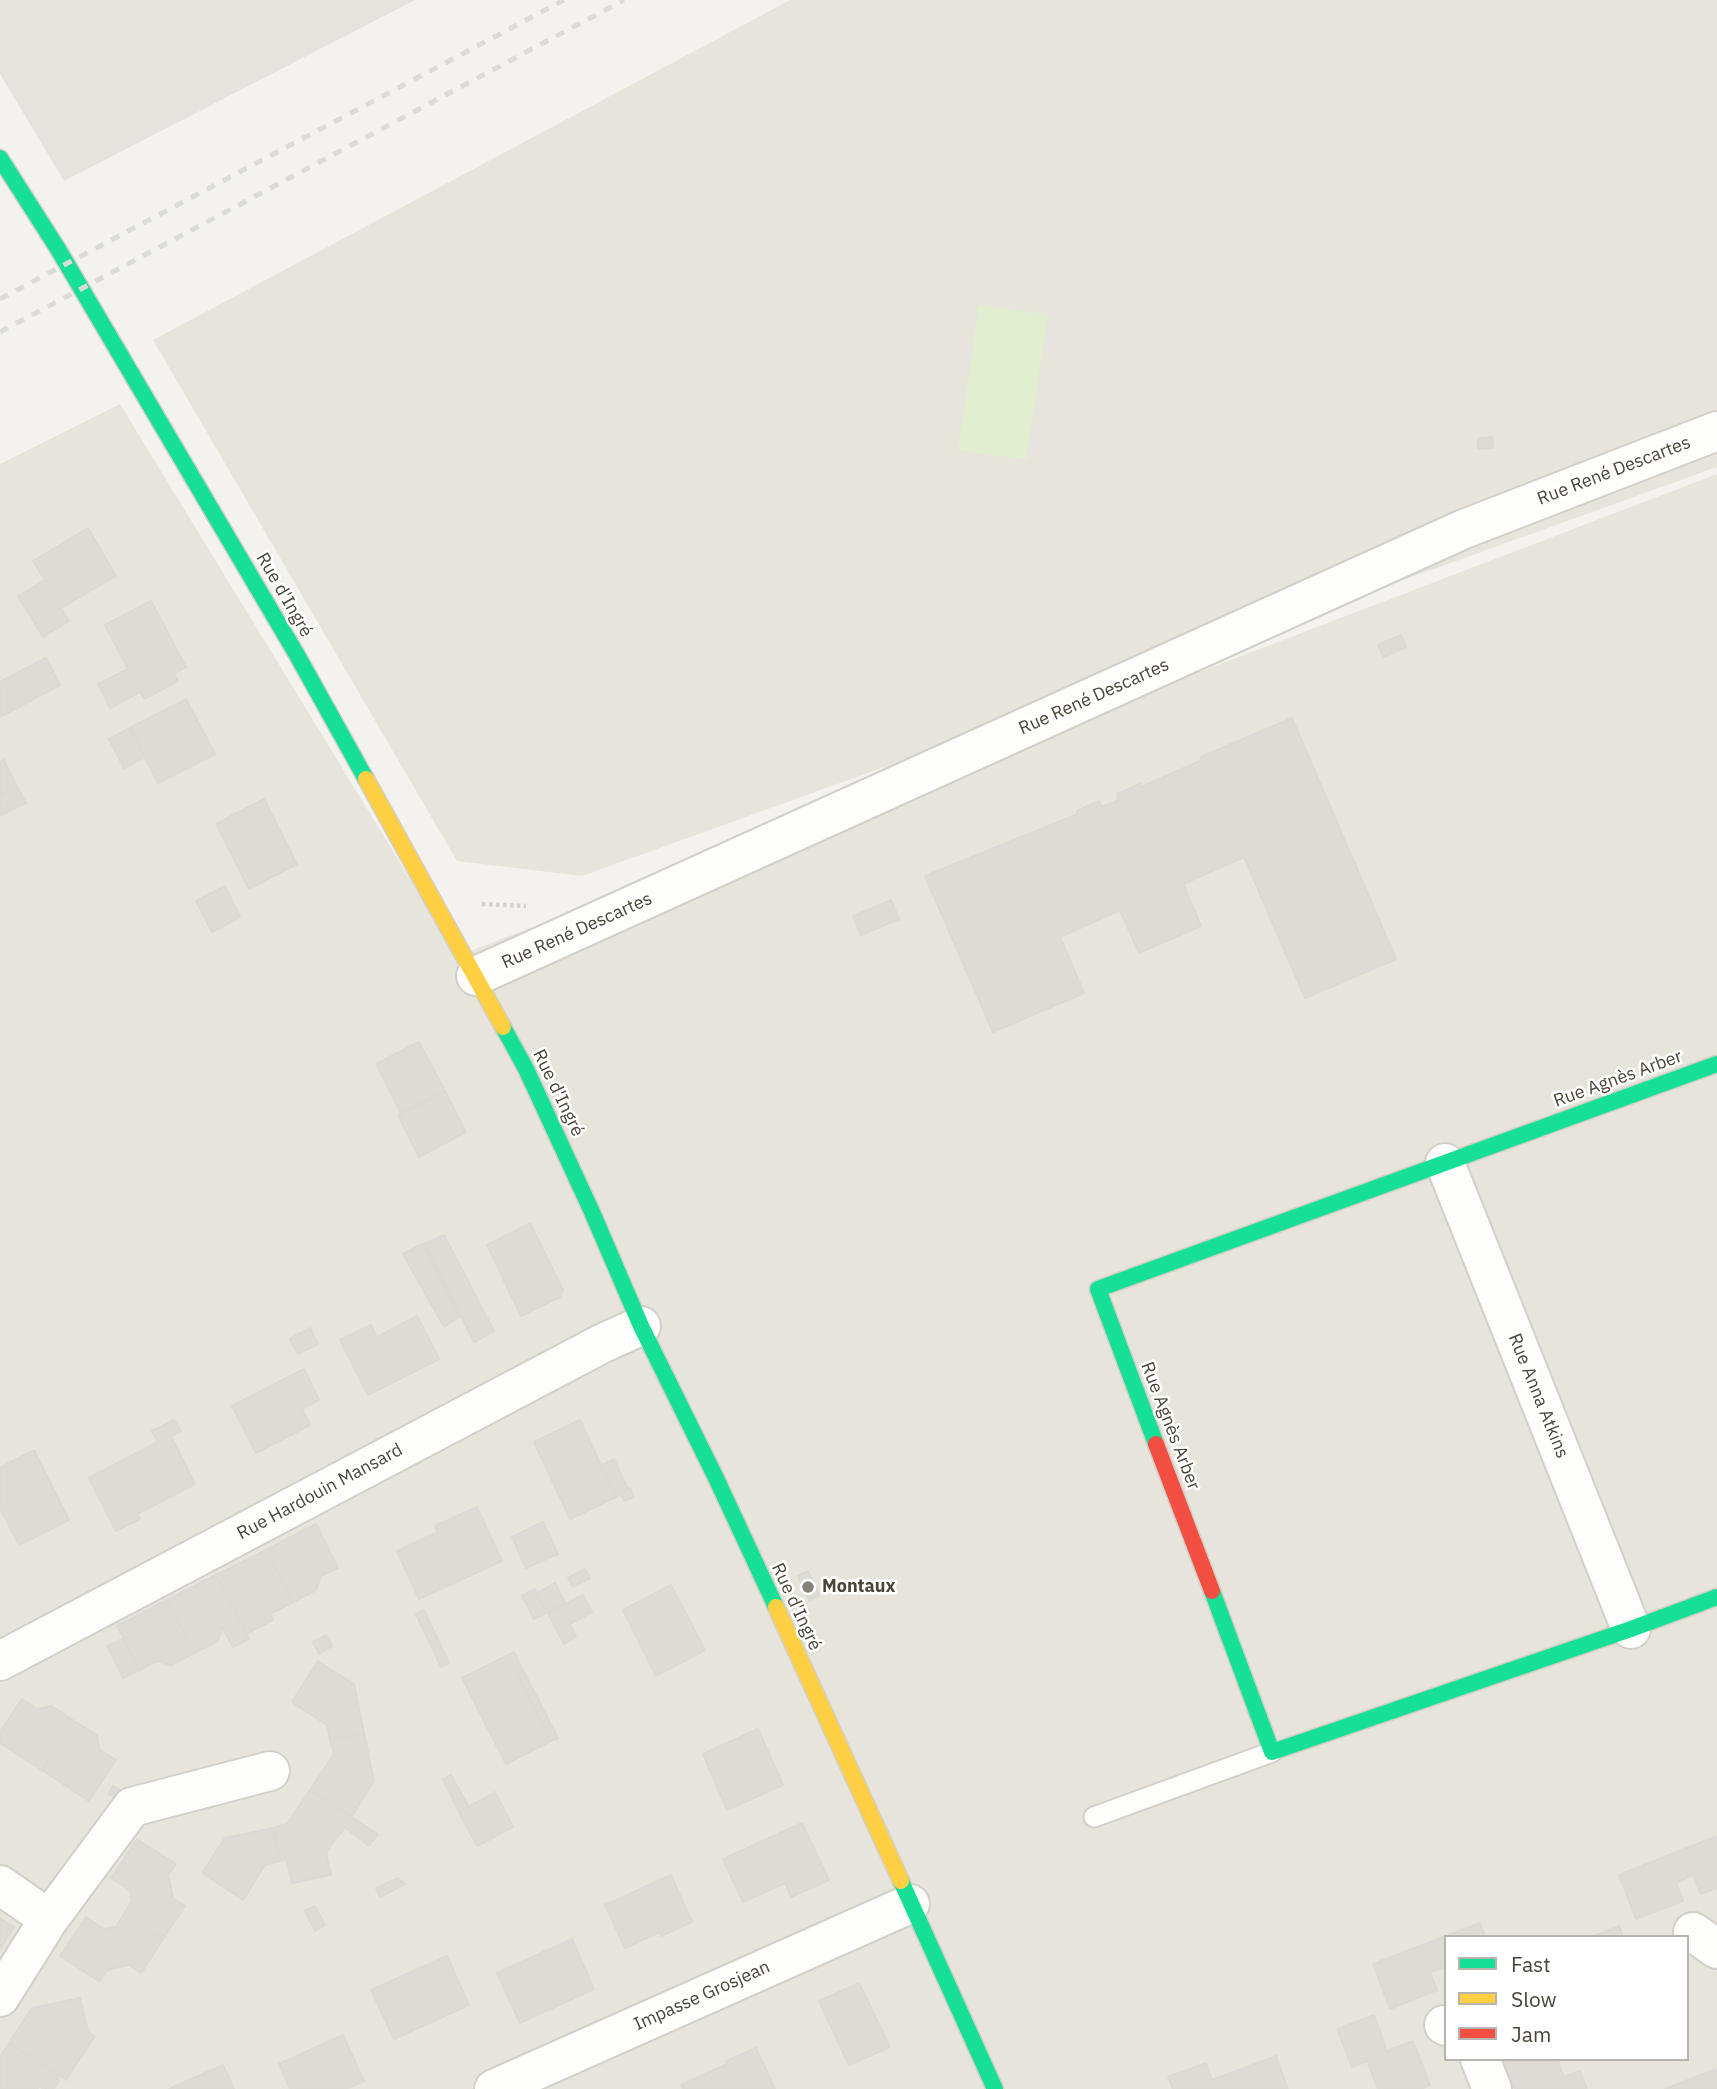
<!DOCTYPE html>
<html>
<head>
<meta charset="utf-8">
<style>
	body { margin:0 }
	#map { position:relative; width:1717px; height:2089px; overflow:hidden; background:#f4f2ee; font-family:"IBM Plex Sans",sans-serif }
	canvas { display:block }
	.legend { position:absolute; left:1444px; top:1935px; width:245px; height:126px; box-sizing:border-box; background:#fff; border:2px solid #b7b4b0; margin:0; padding:9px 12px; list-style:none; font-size:21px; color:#4b4439 }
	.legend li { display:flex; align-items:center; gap:14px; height:35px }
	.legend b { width:35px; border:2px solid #b7b4b0 }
</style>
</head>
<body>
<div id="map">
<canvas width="1717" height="2089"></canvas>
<ul class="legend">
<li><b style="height:9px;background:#16e098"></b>Fast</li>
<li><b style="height:9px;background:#ffcf43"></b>Slow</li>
<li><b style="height:9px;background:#f24e42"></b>Jam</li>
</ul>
</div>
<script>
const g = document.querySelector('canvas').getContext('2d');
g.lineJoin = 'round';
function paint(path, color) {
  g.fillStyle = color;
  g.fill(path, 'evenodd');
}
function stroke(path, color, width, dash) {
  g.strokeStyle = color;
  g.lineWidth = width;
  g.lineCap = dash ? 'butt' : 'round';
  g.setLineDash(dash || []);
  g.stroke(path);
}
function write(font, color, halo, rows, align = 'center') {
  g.font = font + ' "IBM Plex Sans",sans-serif';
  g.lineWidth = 5;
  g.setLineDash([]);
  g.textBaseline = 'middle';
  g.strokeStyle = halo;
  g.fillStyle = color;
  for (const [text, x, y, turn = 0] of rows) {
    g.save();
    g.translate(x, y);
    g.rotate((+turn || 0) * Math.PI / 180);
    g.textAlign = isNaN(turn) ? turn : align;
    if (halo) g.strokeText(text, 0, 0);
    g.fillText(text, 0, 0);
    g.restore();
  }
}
const residential = new Path2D(`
	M790,0H1717V467L582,876L457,861L153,340Z
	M120,404L457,956L1717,474V2089H0V464ZM1446,1937H1687V2059H1446Z`);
const industrial = new Path2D(`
	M0,0H415L64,181L0,74Z`);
const green = new Path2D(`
	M979,305L1048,315L1026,460L958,450Z`);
const building = new Path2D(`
	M1492,437L1493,448L1478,449V438Z
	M88,528L116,576L61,608L69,621L43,637L18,596L45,580L33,561Z
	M151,601L186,667L174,674L178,681L144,699L140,692L110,708L98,684L128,669L105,625Z
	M1401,635L1406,647L1384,657L1378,645Z
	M46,658L60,685L0,717V682Z
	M186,699L215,754L158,783L130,728Z
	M1292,718L1396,959L1305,998L1244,857L1183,884L1201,926L1139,953L1120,910L1060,937L1084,993L993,1032L925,876L1078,814L1077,811L1099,801L1102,807L1119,800L1117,794L1140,784L1141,787L1202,760L1201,757Z
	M130,728L145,757L124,768L109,739Z
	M4,760L17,786L0,795V762Z
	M17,786L26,803L0,816V795Z
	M264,799L297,864L249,889L216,824Z
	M225,886L240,917L212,932L196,901Z
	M891,900L899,919L861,935L853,916Z
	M419,1042L445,1091L401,1114L376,1064Z
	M445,1091L466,1132L419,1157L398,1115Z
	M530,1223L563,1290L560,1297L521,1316L487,1245Z
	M444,1235L494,1331L474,1342L424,1244Z
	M422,1244L460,1317L444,1327L403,1254Z
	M417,1316L439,1359L368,1395L340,1340L371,1325L377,1337Z
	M310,1328L318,1344L298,1354L290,1339Z
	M304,1369L319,1400L302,1409L310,1425L256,1453L232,1406Z
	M174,1420L181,1431L171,1436L195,1484L137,1514L140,1519L116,1531L89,1478L158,1442L152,1431Z
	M580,1420L616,1497L570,1519L534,1442Z
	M34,1450L69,1520L19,1545L0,1508V1468Z
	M614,1459L628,1489L616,1497L601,1465Z
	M630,1488L634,1497L624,1501L621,1493Z
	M477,1507L502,1561L419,1599L397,1551L438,1532L435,1526Z
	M543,1522L558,1554L526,1568L512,1537Z
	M316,1524L338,1568L321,1576L316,1590L293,1602L266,1550Z
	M266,1550L293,1602L270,1614L273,1620L246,1634L216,1575Z
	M585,1569L590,1578L573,1587L568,1578Z
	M808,1571L819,1595L809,1600L798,1576Z
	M216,1575L249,1639L233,1647L222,1627L218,1641L194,1653L167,1600Z
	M555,1583L565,1602L546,1612L537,1593Z
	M671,1585L705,1650L656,1676L623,1610Z
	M535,1589L546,1613L534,1619L522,1596Z
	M583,1595L592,1612L557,1631L548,1613Z
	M167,1600L194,1653L171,1665L157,1661L140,1670L117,1626Z
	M424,1610L449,1663L441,1667L416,1614Z
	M570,1624L576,1637L564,1644L557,1631Z
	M326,1635L332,1646L319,1654L313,1642Z
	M123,1639L140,1670L123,1678L107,1646Z
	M514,1652L524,1672L518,1676L551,1741L506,1764L462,1678Z
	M318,1661L354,1684L364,1733L330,1740L327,1725L292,1702Z
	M524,1672L558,1738L551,1741L518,1676Z
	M22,1699L37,1709L52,1706L74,1721L42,1770L0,1743V1732Z
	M74,1721L97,1735L99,1749L116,1760L89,1801L42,1770Z
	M758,1729L783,1785L727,1810L703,1754Z
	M364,1733L374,1781L352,1816L310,1790L334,1754L330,1740Z
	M451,1775L469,1807L459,1812L443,1779Z
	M113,1786L121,1791L116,1799L108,1794Z
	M310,1790L378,1834L369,1846L345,1827L326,1852L331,1875L292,1883L287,1860L280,1861L273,1828L287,1824Z
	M495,1792L513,1827L477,1846L459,1812Z
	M802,1823L829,1880L791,1897L785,1883L743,1902L723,1859Z
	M273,1828L280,1861L265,1865L243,1900L202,1873L225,1838Z
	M1717,1836V1888L1701,1894L1693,1875L1676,1883L1683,1901L1636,1919L1619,1875Z
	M137,1839L176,1864L168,1875L173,1898L185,1906L163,1939L124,1914L132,1901L130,1890L111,1878Z
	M671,1875L692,1922L661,1936L660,1932L625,1948L605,1905Z
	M398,1878L405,1884L380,1897L376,1888Z
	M315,1906L325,1925L315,1931L305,1911Z
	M124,1914L163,1939L141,1973L129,1965L107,1970L99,1981L60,1956L86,1917L104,1929L116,1927Z
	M0,1918L14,1927L0,1949Z
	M1480,1923L1485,1937H1446V1966L1430,1972L1437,1990L1390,2009L1373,1964Z
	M1619,1926L1623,1937H1591Z
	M572,1939L594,1989L520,2023L497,1973Z
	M447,1956L469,2005L394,2039L371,1990Z
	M859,1983L890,2047L849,2065L819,2001Z
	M80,1998L88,2032L95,2036L66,2080L9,2043L32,2008Z
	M1374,2015L1387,2051L1413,2041L1430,2085L1421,2089H1378L1367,2061L1352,2067L1337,2029Z
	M343,2035L364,2081L346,2089H290L279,2064Z
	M9,2043L56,2073L59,2081L54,2089H44L39,2086L37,2089H0V2057Z
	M756,2048L775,2089H683L681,2085L727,2064L726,2061Z
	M1276,2056L1288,2089H1173L1168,2077L1206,2063L1212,2080Z
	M1503,2059H1557L1564,2077L1580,2071L1587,2089H1515Z
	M223,2065L234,2089H169Z
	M1717,2069V2089H1665L1680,2083Z`);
const path = new Path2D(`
	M482,904L526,906`);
const lane = new Path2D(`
	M1094,1817L1272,1752`);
const street = new Path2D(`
	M476,976L1464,529L1717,431
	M1445,1163L1631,1629
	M0,1661L603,1343L641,1326
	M0,1885L49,1919
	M1693,1932L1717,1949
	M0,1997L49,1919L132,1807L270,1771
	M1444,2025L1446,2026
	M1480,2059L1492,2089
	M494,2089L910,1904`);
const fast = new Path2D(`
	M0,158L58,249L297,655L366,779
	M503,1027L526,1069L592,1212L641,1326L716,1478L776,1607
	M1156,1444L1098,1289L1717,1064
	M1212,1591L1272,1752L1631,1629L1717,1597
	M901,1881L995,2089`);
const slow = new Path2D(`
	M366,779L503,1027
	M776,1607L901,1881`);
const jam = new Path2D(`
	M1156,1444L1212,1591`);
const rail = new Path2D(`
	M0,299L564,0
	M0,332L624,0`);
const markers = [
	[808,1587,7,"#868178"]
];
const streetNames = [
	["Rue René Descartes",1614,471,-21],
	["Rue d'Ingré",284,595,60],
	["Rue René Descartes",1094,697,-24],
	["Rue René Descartes",577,931,-24],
	["Rue Agnès Arber",1618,1079,-20],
	["Rue d'Ingré",558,1093,64],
	["Rue Anna Atkins",1538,1396,68],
	["Rue Agnès Arber",1170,1426,69],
	["Rue Hardouin Mansard",320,1492,-28],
	["Rue d'Ingré",796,1607,65],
	["Impasse Grosjean",702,1996,-24]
];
const poiNames = [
	["Montaux",822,1587]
];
paint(residential, '#e7e4dc');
paint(industrial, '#e6e2de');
paint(green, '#e1eecf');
paint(building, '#dedbd6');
stroke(building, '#dcd9d4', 2);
stroke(lane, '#d2d0cb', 23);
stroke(street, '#d2d0cb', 42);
stroke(fast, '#d3cfc5', 19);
stroke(slow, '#d3cfc5', 19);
stroke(jam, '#d3cfc5', 19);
stroke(path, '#d3d2cc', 4.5, [3.5, 3.5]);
stroke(lane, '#fdfdfc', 19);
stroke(street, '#fdfdfc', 38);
stroke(fast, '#16e098', 16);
stroke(slow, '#ffcf43', 16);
stroke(jam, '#f24e42', 16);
stroke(rail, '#dbdbda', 5, [9, 9]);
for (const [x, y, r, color] of markers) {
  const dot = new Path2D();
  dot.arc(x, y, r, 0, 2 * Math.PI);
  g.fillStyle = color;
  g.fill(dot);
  stroke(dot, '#fff', 2.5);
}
write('18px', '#4b4439', '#fff', streetNames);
write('bold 18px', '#4b4439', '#fff', poiNames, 'left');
</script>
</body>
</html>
